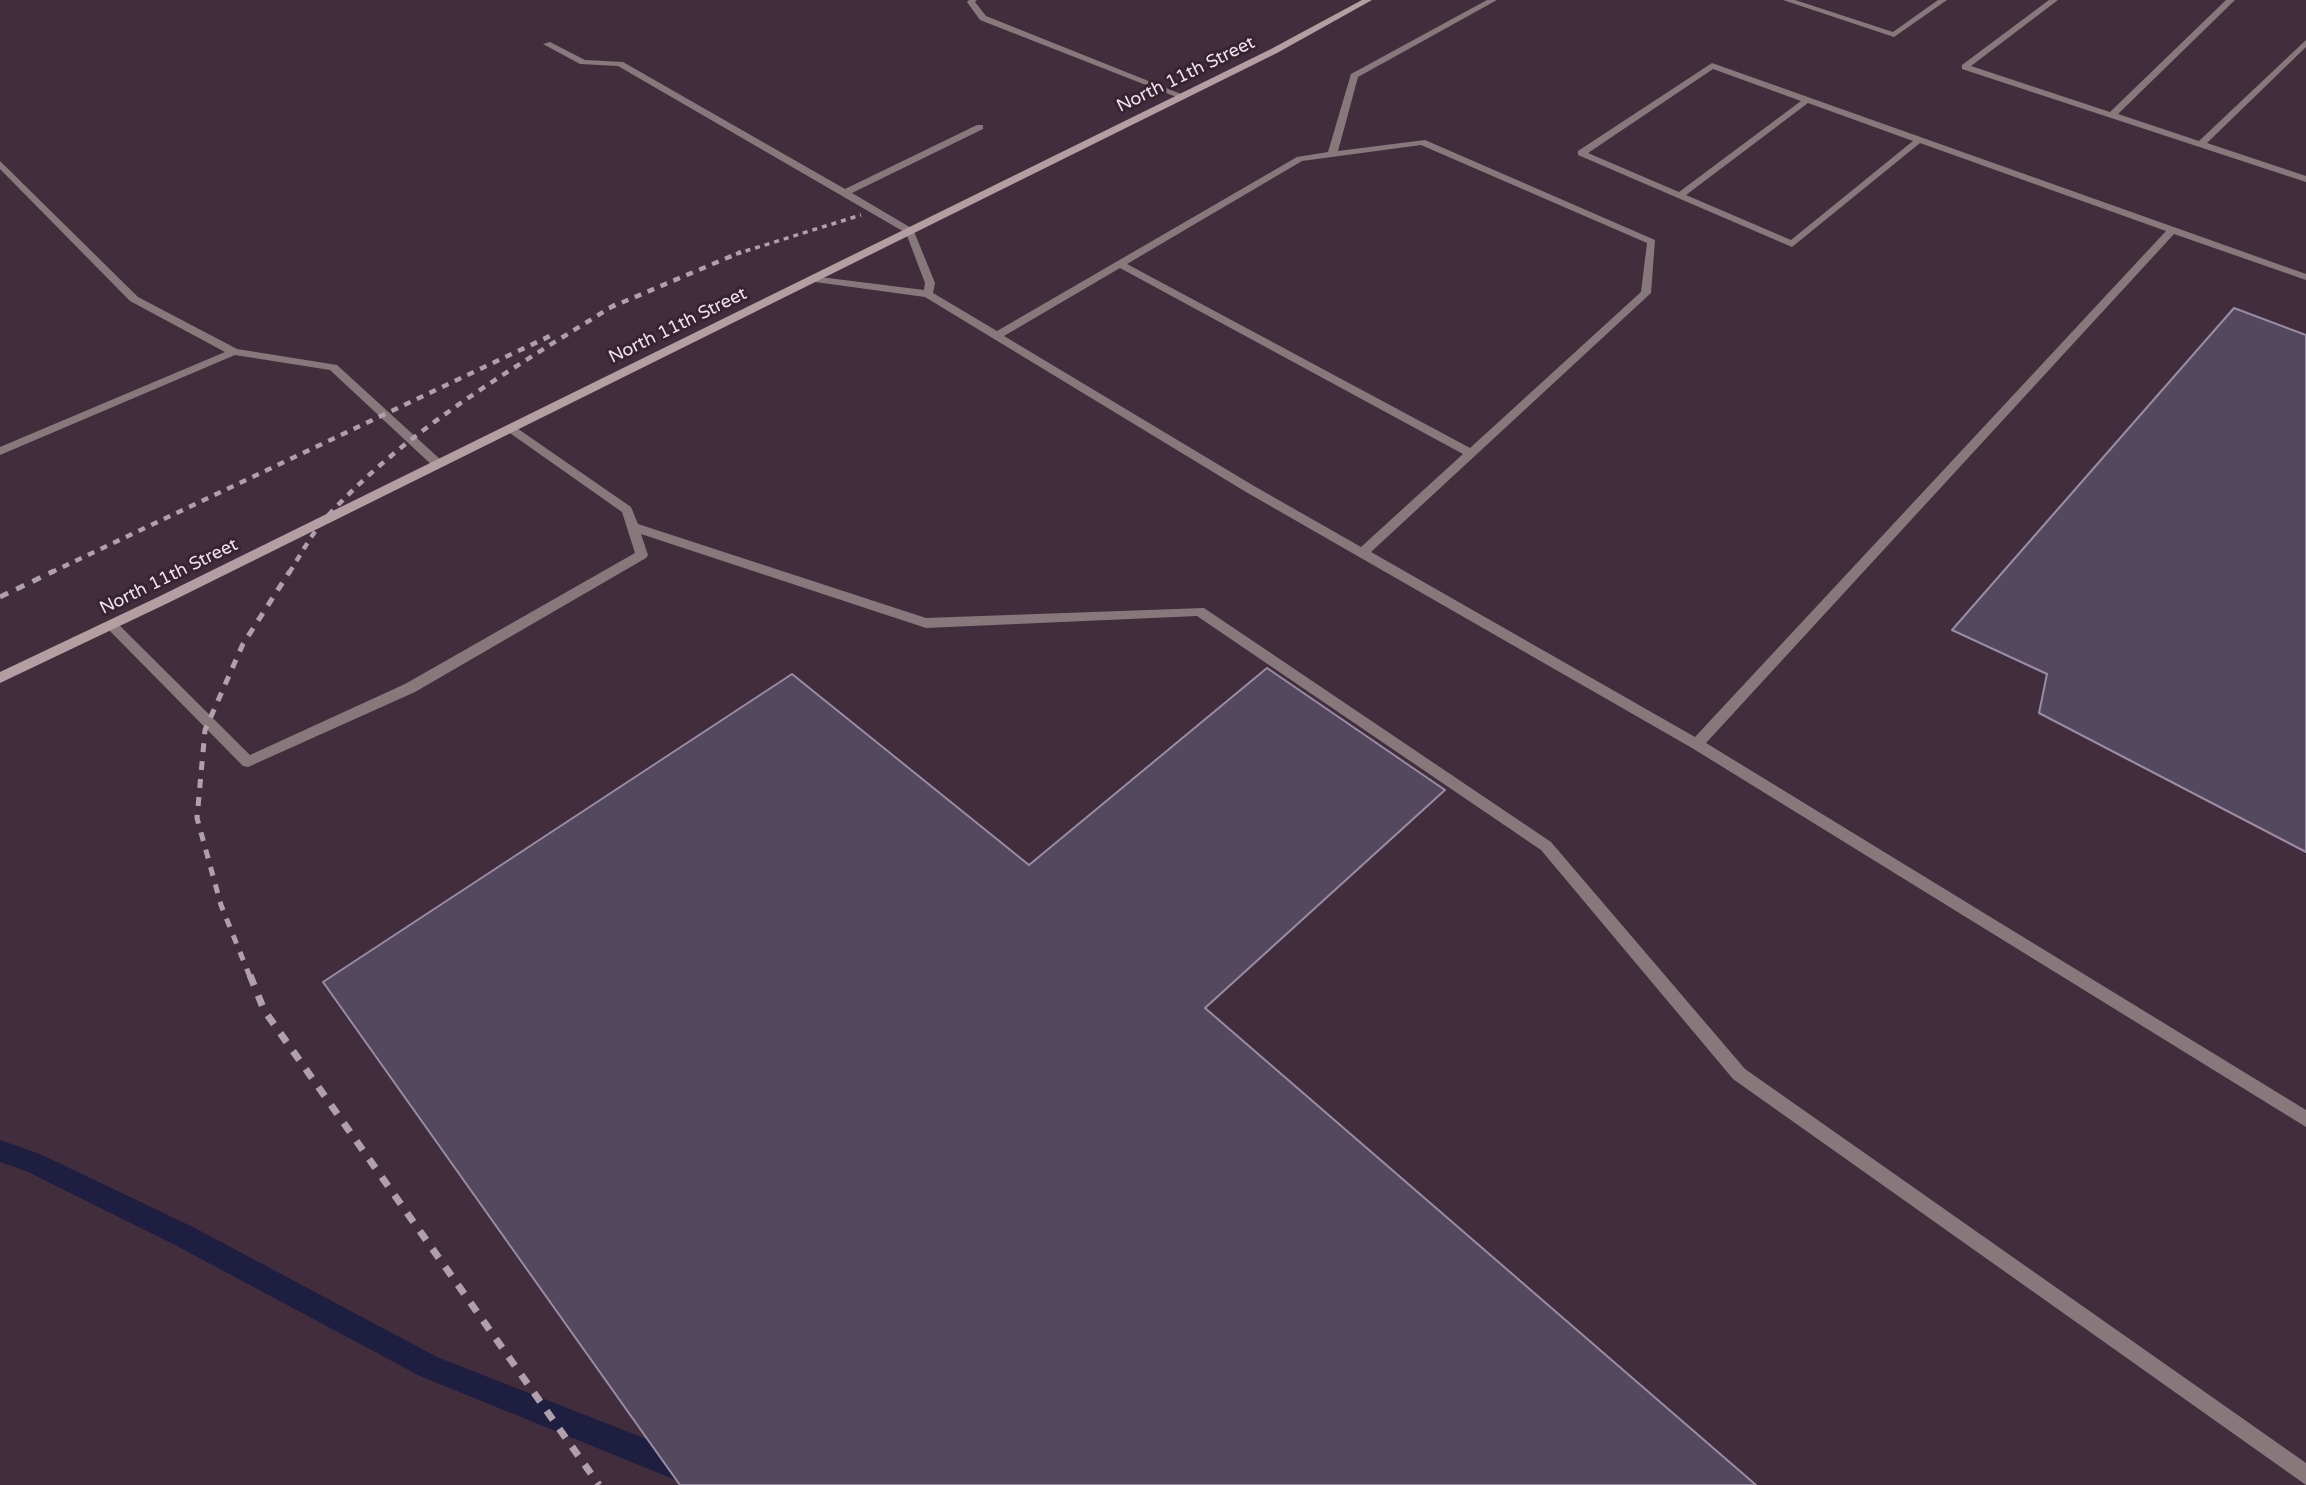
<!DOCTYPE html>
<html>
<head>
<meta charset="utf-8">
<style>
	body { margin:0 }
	canvas { display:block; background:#422d3c }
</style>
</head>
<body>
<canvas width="2306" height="1485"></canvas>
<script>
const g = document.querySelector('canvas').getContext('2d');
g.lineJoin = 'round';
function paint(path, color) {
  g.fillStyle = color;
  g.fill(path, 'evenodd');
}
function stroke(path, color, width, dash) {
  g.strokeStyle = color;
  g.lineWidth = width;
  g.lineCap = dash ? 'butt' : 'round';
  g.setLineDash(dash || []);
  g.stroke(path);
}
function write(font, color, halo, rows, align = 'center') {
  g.font = font + ' "Varela Round",sans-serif';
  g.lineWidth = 6;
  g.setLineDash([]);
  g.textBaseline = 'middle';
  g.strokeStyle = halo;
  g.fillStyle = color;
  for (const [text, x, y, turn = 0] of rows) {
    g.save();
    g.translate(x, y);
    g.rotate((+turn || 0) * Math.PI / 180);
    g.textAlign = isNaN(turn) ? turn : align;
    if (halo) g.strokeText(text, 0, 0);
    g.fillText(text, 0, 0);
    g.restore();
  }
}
const stream = new Path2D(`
	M0,1140L40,1154L193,1227L437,1357L677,1451L728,1475L732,1485H688L420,1376L175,1245L26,1171L0,1162Z`);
const building = new Path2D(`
	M2234,308L2306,335V852L2039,713L2047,674L1952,630Z
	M1267,668L1445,790L1205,1008L1756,1485H680L323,982L792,674L1029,865Z`);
const lane = new Path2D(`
	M969,0H977L975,2L986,16L1186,96L1179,98L980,20L967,2Z
	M1487,0H1497L1358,77L1338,151L1425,140L1655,240L1651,293L1371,552L1695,737L2166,231L1920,143L1792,247L1578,155V151L1712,63L2306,274V280L2174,234L1706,743L2306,1110V1127L1692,748L1246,492L925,297L808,281V277L812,276L924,290L925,283L906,233L618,66L580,64L543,44L550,42L585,60L623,62L845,189L977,125H983V129L852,193L913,229L935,283L933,293L997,331L1297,157L1328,152L1351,74ZM1713,69L1801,101L1679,192L1588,153ZM1808,103L1913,141L1791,240L1686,195ZM1421,145L1647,243L1641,292L1470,448L1127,264L1302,161ZM1120,268L1463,454L1361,547L1254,486L1004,336Z
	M1783,0H1795L1893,32L1938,0H1947L1894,37Z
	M2049,0H2058L1971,66L2110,112L2226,0H2235L2118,114L2199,141L2306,40V47L2207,143L2306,176V182L1962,69V65Z
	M0,161L138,297L237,349L337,365L442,461V467H434L330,370L235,355L0,455V447L225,352L130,301L0,169Z
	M511,424L631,507L638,524L926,618L1204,608L1551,842L1745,1069L2306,1463V1485L1733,1079L1541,850L1197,616L926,628L641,534L648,555L646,558L415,692L248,767L243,766L104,625L111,620L116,622L250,755L405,684L635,553L622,512L507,431L505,428Z`);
const secondary = new Path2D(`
	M1362,0H1372L1277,53L168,603L0,683V672L158,597L1271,49Z`);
const railFar3 = new Path2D(`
	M736,254L861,215`);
const railFar2 = new Path2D(`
	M609,308L741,252
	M50,573L552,335
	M289,573C300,556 311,535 324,520C406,429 514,368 616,304`);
const railFar1 = new Path2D(`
	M0,597L54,571
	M250,977L221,905L197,818L205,730L243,644L290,571`);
const rail = new Path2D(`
	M250,975L264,1010L599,1485`);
const farStreetnames = [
	["North 11th Street",1186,75,-26],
	["North 11th Street",678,326,-26],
	["North 11th Street",169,577,-26]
];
paint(stream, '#1e1e40');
paint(building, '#54485f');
stroke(building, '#998ca5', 2);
paint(lane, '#87797b');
paint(secondary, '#b59ea2');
stroke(railFar3, '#b0a0ab', 3.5, [5, 5]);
stroke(railFar2, '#b0a0ab', 4.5, [7, 7]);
stroke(railFar1, '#b0a0ab', 5, [9, 9]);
stroke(rail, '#b0a0ab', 7, [11, 11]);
write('18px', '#efe1ea', '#382332', farStreetnames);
</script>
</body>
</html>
